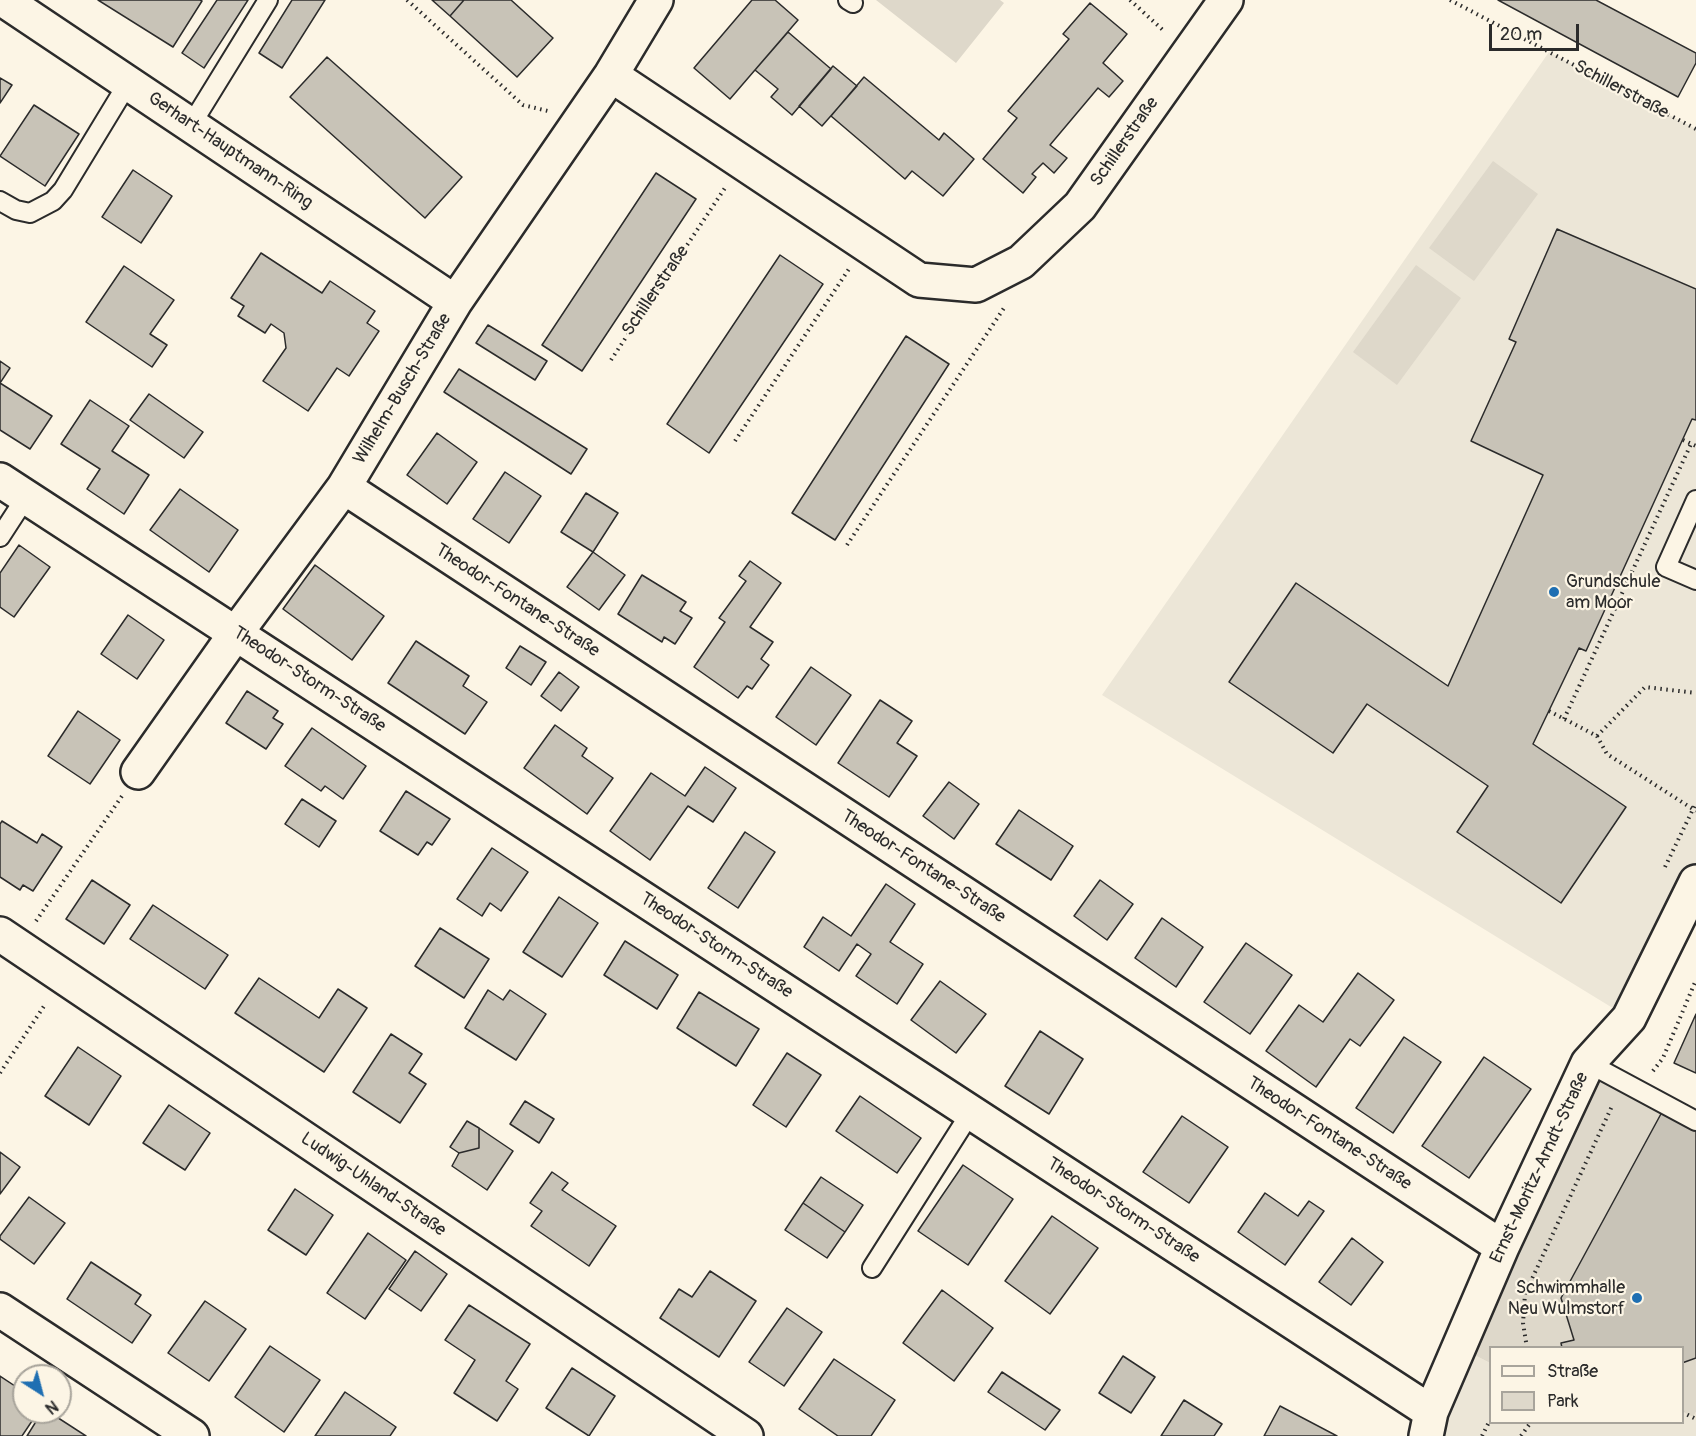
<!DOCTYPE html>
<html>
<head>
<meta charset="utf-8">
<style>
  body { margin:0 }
  #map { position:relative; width:1696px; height:1436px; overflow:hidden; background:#fcf5e5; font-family:Pangolin,sans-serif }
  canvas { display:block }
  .legend { position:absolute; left:1489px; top:1346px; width:195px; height:78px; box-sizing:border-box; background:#fcf5e5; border:2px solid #a8a49b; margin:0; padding:8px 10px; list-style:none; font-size:18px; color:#2b2b2b }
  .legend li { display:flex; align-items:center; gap:12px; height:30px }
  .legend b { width:30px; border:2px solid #a8a49b }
  .north { position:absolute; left:12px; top:1364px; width:60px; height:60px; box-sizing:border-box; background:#fcf5e5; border:2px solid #a8a49b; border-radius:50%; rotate:144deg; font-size:16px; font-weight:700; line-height:24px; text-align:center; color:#2b2b2b }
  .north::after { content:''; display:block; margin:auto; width:21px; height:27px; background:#1f6fb2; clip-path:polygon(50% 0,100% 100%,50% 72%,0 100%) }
  .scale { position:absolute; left:1489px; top:24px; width:90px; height:27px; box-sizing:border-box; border:3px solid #2b2b2b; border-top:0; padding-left:8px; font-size:18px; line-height:21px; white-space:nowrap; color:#2b2b2b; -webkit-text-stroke:4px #fcf5e5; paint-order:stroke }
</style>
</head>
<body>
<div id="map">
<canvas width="1696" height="1436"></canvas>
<ul class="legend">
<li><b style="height:8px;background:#fcf5e5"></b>Straße</li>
<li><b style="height:16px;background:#ded8ca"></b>Park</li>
</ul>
<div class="north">N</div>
<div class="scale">20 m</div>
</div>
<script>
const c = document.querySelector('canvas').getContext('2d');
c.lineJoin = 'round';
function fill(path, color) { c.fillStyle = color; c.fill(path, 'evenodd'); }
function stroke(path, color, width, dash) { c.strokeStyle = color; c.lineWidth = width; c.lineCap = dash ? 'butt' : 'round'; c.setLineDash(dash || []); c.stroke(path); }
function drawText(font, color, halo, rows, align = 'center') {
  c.font = font + ' Pangolin,sans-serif'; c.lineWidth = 4.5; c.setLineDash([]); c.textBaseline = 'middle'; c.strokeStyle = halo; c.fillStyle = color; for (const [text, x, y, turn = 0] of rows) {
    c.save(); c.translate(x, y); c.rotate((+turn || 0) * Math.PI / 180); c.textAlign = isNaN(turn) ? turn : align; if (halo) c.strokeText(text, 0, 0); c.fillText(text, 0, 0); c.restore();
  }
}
fill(new Path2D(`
  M1549 52 1696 129V882L1629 1018 1102 695Z
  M1459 1347 1490 1363V1422H1682L1683 1412 1693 1417 1696 1412V1436H1426Z`), '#ece6d7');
fill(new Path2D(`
  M876 0H1000L1004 3 956 63Z
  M1493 161 1538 194 1474 281 1429 248Z
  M1416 265 1461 298 1397 385 1353 352Z
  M1588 1063 1696 1121V1412L1693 1417 1683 1412 1682 1348H1490V1363L1459 1347Z`), '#ded8ca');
const building = new Path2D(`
  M98 0H200L202 1 173 47Z
  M217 0H248L204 68 182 53Z
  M292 0H325L282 68 259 53Z
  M432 0H464L450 16Z
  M464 0H511L553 38 517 77 450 16Z
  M752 0H775L798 20 730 99 694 68Z
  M1498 0H1596L1696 53V63L1678 97Z
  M1090 3 1127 34 1103 63 1123 81 1109 97 1098 88 1050 145 1067 158 1054 173 1043 163 1032 174 1036 177 1023 193 983 159 1017 118 1008 111 1069 39 1063 34Z
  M788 32 831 69 792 115 771 97 778 89 755 70Z
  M327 57 462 177 425 218 290 97Z
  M833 66 857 86 822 126 799 106Z
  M864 77 939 140 944 133 974 159 943 196 912 171 905 179 831 116Z
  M0 78 12 85 0 103Z
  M34 105 79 134 45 186 0 156Z
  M133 170 172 196 141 243 102 217Z
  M656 173 696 199 582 371 542 345Z
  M1557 229 1696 289V420L1692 419 1586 651 1579 648 1533 744 1626 807 1561 903 1457 832 1488 786 1367 704 1333 753 1229 682 1296 583 1448 686 1543 475 1471 441 1516 342 1509 339Z
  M261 253 322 293 330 281 375 311 367 323 379 331 349 376 337 368 308 411 263 381 286 348 284 333 271 324 265 333 238 316 244 306 231 298Z
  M780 255 823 284 709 453 667 424Z
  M124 266 174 300 150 334 167 345 152 367 86 322Z
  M488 325 547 361 535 380 476 343Z
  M906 336 949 364 835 540 792 513Z
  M0 361 10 368 0 383 52 416 30 449 0 430Z
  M459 369 587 449 571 474 444 392Z
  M149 394 203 432 184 458 130 420Z
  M90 400 129 426 112 451 149 475 124 514 87 489 100 469 61 444Z
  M437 433 477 462 447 504 407 475Z
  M505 472 541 496 509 543 473 519Z
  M180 489 238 530 209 572 150 530Z
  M586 493 618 513 593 552 561 532Z
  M19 545 50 567 14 617 0 607V573Z
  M593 552 625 575 599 610 567 587Z
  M750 561 781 583 750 627 773 642 761 659 769 665 752 689 747 686 738 698 694 667 725 622 719 618 746 581 739 576Z
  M315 565 384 616 352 660 283 609Z
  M642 575 686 602 680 611 692 618 675 644 664 637 662 642 618 614Z
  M128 615 164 640 137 679 101 654Z
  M416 641 469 676 463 686 487 702 465 734 388 683Z
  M520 646 546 662 531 685 506 668Z
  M811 667 851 695 816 745 776 717Z
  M559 672 579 687 561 711 541 696Z
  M247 691 278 711 273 718 283 724 266 749 226 723Z
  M880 700 912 721 897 743 917 756 889 797 838 763Z
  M78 711 120 740 90 784 48 756Z
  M555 725 587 748 582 756 613 778 587 814 524 768Z
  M312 728 366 766 343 799 325 786 321 791 285 766Z
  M705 767 736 788 713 822 688 806 650 860 610 831 651 773 685 796Z
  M949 782 979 804 954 839 923 816Z
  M406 791 450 819 432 845 427 842 418 855 380 831Z
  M302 799 336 821 319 847 285 824Z
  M1019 810 1073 846 1051 880 996 844Z
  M2 821 37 843 42 834 62 847 33 891 23 885 20 890 0 877V824Z
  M745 832 775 852 738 908 708 888Z
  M492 848 528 872 501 911 490 903 482 916 457 899Z
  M92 880 130 905 104 944 66 919Z
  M1100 880 1133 904 1107 940 1074 916Z
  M886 884 915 904 890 942 923 964 897 1004 856 976 871 954 857 944 839 971 804 947 823 917 851 936Z
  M559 897 598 923 562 977 523 952Z
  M153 905 228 955 205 989 130 939Z
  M1162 918 1203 947 1176 987 1135 958Z
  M440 928 489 959 464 998 415 966Z
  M625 941 678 975 657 1009 604 975Z
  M1246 943 1292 975 1250 1034 1204 1002Z
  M1358 973 1394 1000 1360 1046 1350 1039 1316 1087 1266 1051 1299 1005 1323 1022Z
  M259 978 319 1018 338 989 367 1008 324 1072 235 1013Z
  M940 981 986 1014 956 1053 911 1020Z
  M488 990 503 1000 510 990 546 1014 516 1060 465 1028Z
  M699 992 759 1029 736 1066 677 1028Z
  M1696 1014V1073L1674 1063Z
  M1040 1031 1083 1059 1049 1114 1005 1086Z
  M391 1034 422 1054 409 1073 426 1084 400 1123 353 1092Z
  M1404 1037 1441 1062 1393 1133 1356 1108Z
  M78 1047 121 1076 89 1125 45 1096Z
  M787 1053 821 1075 786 1127 753 1105Z
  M1484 1057 1531 1089 1469 1178 1422 1146Z
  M860 1096 921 1138 897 1173 836 1131Z
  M525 1101 554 1119 539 1143 510 1124Z
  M169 1105 210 1133 185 1170 143 1143Z
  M1662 1112 1696 1130V1358L1682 1363V1348H1562L1561 1343 1574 1340 1561 1298Z
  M1182 1116 1228 1147 1189 1203 1143 1172Z
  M467 1121 479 1128V1148L459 1153 450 1147Z
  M479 1128 513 1151 487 1190 452 1166 459 1153 479 1148Z
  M0 1152 20 1167 0 1194Z
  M963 1165 1013 1199 968 1265 918 1231Z
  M552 1172 568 1183 562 1190 616 1226 589 1266 531 1226 542 1211 530 1203Z
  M821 1177 863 1205 845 1232 803 1203Z
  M295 1189 333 1215 306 1255 268 1230Z
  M1265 1193 1298 1216 1309 1201 1324 1211 1285 1265 1238 1232Z
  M29 1197 65 1223 34 1264 0 1239V1236Z
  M803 1203 845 1232 827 1258 785 1230Z
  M1052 1216 1098 1248 1050 1314 1005 1281Z
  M368 1233 406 1260 365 1319 327 1293Z
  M1352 1238 1383 1262 1351 1305 1319 1282Z
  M415 1251 447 1274 421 1311 389 1289Z
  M91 1262 141 1295 135 1304 151 1315 132 1343 67 1299Z
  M710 1271 756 1301 719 1357 660 1318 679 1289 692 1297Z
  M942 1290 993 1328 954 1381 903 1343Z
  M205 1301 246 1329 209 1381 168 1353Z
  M469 1305 530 1344 506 1381 518 1389 497 1421 454 1393 475 1360 445 1340Z
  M787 1308 822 1332 784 1386 749 1362Z
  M270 1346 320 1380 284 1432 235 1397Z
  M1123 1356 1155 1377 1131 1413 1099 1393Z
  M834 1359 895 1400 871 1436H838L799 1409Z
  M572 1368 615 1396 589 1436 546 1408Z
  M1002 1372 1060 1410 1045 1430 988 1392Z
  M0 1376 24 1392V1412H38L22 1436H0Z
  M345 1392 396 1427 390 1436H315Z
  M1184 1400 1222 1424 1214 1436H1161Z
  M1280 1406 1337 1436H1264Z
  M42 1412H49L86 1436H27Z`);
fill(building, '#c8c3b7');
stroke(building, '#2b2b2b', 1.5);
const lane = new Path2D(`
  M848 0 853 3
  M191 125 268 0
  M0 201 16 210 30 213 53 201 63 190 128 83
  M1696 500 1666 567 1696 580
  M0 537 26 497
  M1588 1063 1696 1121
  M872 1268 971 1112`);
const street = new Path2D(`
  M4 0 455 302
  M611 75 919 280 976 285 1021 262 1080 206 1226 0
  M0 480 1431 1412
  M344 487 1502 1247
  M138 772 236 633 344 487 455 302 611 75 656 0
  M0 934 746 1436
  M0 1310 192 1436
  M1426 1436 1431 1412 1502 1247 1588 1063 1629 1018 1696 882`);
stroke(lane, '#2b2b2b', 22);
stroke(street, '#2b2b2b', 38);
stroke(new Path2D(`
  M407 0 523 105 548 111
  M1130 0 1165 32
  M1450 0 1696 129
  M611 360 725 188
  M1683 440 1696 446
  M735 441 849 269
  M847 545 1004 308
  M1549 711 1597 736 1607 754 1696 811
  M1564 719 1691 444
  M1597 736 1645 687 1696 693
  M1665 867 1696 803
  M36 921 122 796
  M1653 1071 1663 1058 1696 980
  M0 1073 46 1003
  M1527 1348 1523 1323 1525 1294 1613 1104
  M1682 1412 1696 1419
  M1482 1436 1490 1420
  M1521 1436 1531 1422`), '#2b2b2b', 4, [1.5, 4.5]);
stroke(lane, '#fcf5e5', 18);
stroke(street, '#fcf5e5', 33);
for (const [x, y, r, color] of [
  [1554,592,6,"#1f6fb2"],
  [1637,1298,6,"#1f6fb2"]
]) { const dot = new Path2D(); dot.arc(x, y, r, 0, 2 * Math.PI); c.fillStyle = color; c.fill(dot); stroke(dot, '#fcf5e5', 2); }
drawText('18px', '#2b2b2b', '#fcf5e5', [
  ["Schillerstraße",1621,90,28],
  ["Schillerstraße",1125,142,-55],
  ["Gerhart-Hauptmann-Ring",230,151,34],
  ["Schillerstraße",656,291,-56],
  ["Wilhelm-Busch-Straße",403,389,-59],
  ["Theodor-Fontane-Straße",517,601,33],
  ["Theodor-Storm-Straße",309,680,33],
  ["Theodor-Fontane-Straße",923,867,33],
  ["Theodor-Storm-Straße",716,946,33],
  ["Theodor-Fontane-Straße",1329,1134,33],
  ["Ernst-Moritz-Arndt-Straße",1540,1168,-65],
  ["Ludwig-Uhland-Straße",373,1185,34],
  ["Theodor-Storm-Straße",1123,1211,33]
]);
drawText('18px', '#2b2b2b', '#fcf5e5', [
  ["Grundschule",1566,582],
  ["am Moor",1566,603],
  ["Schwimmhalle",1625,1288,"right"],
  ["Neu Wulmstorf",1625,1309,"right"]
], 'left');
</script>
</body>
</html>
